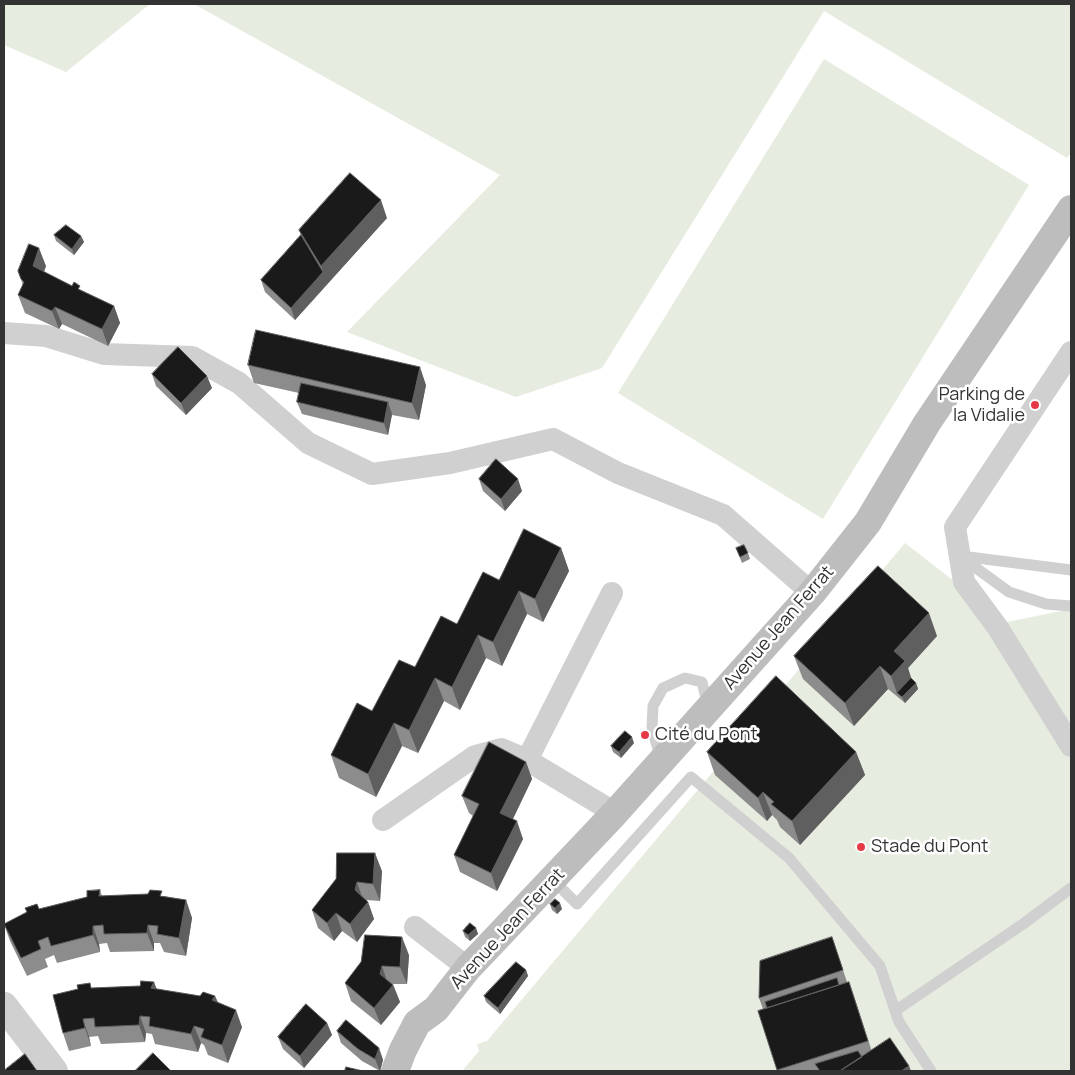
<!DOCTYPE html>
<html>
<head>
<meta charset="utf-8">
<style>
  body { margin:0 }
  #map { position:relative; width:1075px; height:1075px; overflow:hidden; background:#fff; font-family:Manrope,sans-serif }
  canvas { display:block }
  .frame { position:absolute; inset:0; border:5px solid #333; pointer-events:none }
</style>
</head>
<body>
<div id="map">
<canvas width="1075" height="1075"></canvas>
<div class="frame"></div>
</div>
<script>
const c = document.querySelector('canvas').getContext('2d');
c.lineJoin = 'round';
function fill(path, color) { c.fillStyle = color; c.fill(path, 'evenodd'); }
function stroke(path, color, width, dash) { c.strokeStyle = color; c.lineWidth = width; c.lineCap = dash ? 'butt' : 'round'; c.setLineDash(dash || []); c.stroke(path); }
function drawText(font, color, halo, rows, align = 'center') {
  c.font = font + ' Manrope,sans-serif'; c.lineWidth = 5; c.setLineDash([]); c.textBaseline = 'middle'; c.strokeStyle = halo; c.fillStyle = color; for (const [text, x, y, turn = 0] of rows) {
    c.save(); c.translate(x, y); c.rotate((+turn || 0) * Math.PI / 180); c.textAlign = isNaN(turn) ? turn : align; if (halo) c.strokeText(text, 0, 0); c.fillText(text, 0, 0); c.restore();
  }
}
fill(new Path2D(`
  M4 4H150L66 72 4 45Z
  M194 4H1071V153L1067 158 824 11 602 368 516 397 347 332 500 175Z
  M824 59 1029 185 823 519 618 393Z
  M905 543 1007 622 1071 609V1071H462L479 1051 477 1044 487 1041Z`), '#e6ecdf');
stroke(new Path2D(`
  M961 556 1071 570
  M961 557 1009 592 1046 604 1071 606
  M661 759 652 729 653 706 663 688 685 678 702 682 708 706
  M553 880 577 904 691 777 789 858 880 966 899 1022 931 1071
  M895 1011 1023 924 1071 888`), '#d0d0d0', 11);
stroke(new Path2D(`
  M4 333 46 336 104 354 192 357 239 383 308 443 372 474 450 463 553 439 618 473 723 515 812 593
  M1071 352 955 527 964 582 998 628 1071 746
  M612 593 527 760 615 813
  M383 820 475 756 501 749 527 760
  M415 927 468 968`), '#d0d0d0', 22);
stroke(new Path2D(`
  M4 1006 54 1071`), '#d0d0d0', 28);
stroke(new Path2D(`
  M395 1071 403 1050 417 1023 436 1009 468 968 615 813 812 593 868 522 927 423 1071 209`), '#bdbdbd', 28);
fill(new Path2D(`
  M387 218 295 320 265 292 261 280 301 235 299 230Z
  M54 235 81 236 84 242 74 255 56 241Z
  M46 266 44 272 114 306 120 323 108 346 62 324 59 329 25 313 18 295 23 285 18 271Z
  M248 365 426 385 419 420 392 415 388 435 302 414 297 402 299 393 254 383Z
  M152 374 212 388 186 415 156 386Z
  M479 479 522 491 505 511 483 491Z
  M561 548 569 571 543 622 527 614 502 666 486 658 460 710 444 701 418 753 402 746 376 797 339 778 331 755 372 711 499 580Z
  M736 548 748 553 750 559 742 563Z
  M937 636 908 668 911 678 916 683 918 689 905 703 888 689 854 726 803 679 794 656Z
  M634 743 621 758 613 752 611 746Z
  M707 752H856L865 775 800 845 780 827 777 820 772 815 767 821 715 775Z
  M526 762 532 779 513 819 523 839 497 891 460 872 454 855 473 816 469 813 462 796Z
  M382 871 380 901 366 900 368 902 374 919 357 942 342 931 334 941 318 928 312 910 336 879Z
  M100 890 102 896H164L186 900 192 918 186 956 164 952 160 943H154V951L110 952 107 943 99 944 100 952 57 963 54 955 45 959 48 967 27 976 10 941 4 924 39 909 87 897Z
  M550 904 562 909 557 914 552 910Z
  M476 928 478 934 470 941 465 937 463 931Z
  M832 937 847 982 855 1000 871 1050 909 1066 911 1071H778L758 1011 763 1009 759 998Z
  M409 955 407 984H393L400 1002 381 1025 351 1001 345 983Z
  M526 970 528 976 500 1014 486 1002 484 996Z
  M154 982 156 989 200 996H215L218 1002 242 1027 228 1063 208 1055 204 1045 201 1043 198 1052 155 1044 152 1034 146 1033 145 1042 101 1044 98 1036 89 1037 91 1046 69 1051 63 1033 78 989 140 986Z
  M327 1023 332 1035 304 1068 283 1049 278 1037Z
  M337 1031 379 1048 383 1060 380 1071 362 1061 341 1043Z`), '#8c8c8c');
fill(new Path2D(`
  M381 200 387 218 295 320 291 308 323 272 321 266Z
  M81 236 84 242 74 255 72 249Z
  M39 248 46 266 39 284 33 266Z
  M114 306 120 323 108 346 102 329Z
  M55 307 62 324 59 329 52 311Z
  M420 367 426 385 419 420 412 403Z
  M207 376 212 388 186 415 181 403Z
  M388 402 392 414 388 435 384 423Z
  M518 479 522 491 505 511 501 499Z
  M561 548 569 571 543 622 535 599Z
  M519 591 527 614 502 666 493 642Z
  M929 613 937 636 908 668 913 684 897 693 891 676 894 651Z
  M478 635 486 658 460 710 452 687Z
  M880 666 888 689 854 726 845 703Z
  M435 678 444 701 418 753 409 730Z
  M916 683 918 689 905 703 902 697Z
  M394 723 402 746 376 797 368 774Z
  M632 737 634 743 621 758 619 752Z
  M856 752 865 775 800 845 792 821Z
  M526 762 532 779 507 831 500 813Z
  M763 792 772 815 767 821 758 798Z
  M517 821 523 839 497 891 491 873Z
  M375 853 382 871 380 901 373 884Z
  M357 882 363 900 355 890Z
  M186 900 192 918 186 956 179 938Z
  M368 902 374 919 357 942 350 924Z
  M560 903 562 909 557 914 555 908Z
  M336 913 342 931 334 941 327 923Z
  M148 925 154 943V951L147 933Z
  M93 926 99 944 100 952 93 935Z
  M476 928 478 934 470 941 468 935Z
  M402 937 409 955 407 984 400 967Z
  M382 966 388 984 380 974Z
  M526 970 528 976 500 1014 498 1008Z
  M154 982 161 1000 151 988Z
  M849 982 855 1000 874 1058 868 1041Z
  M393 985 400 1002 381 1025 374 1008Z
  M215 996 222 1014 212 1000Z
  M236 1010 242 1027 228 1063 222 1045Z
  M140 1016 146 1033 145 1042 139 1025Z
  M83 1019 89 1037 91 1046 85 1028Z
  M327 1023 332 1035 304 1068 300 1056Z
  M194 1026 201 1043 198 1052 191 1034Z
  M379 1048 383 1060 380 1071 375 1059Z
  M909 1066 911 1071H901Z`), '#5f5f5f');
const building = new Path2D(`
  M350 173 381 200 321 266 299 230Z
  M66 225 81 236 72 249 54 235Z
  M301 235 323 272 291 308 261 280Z
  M29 244 39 248 33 266 72 286 74 282 80 286 78 289 114 306 102 329 55 307 52 311 18 295 24 282 21 279 18 271Z
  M256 330 420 367 412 403 248 365Z
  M178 347 207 376 181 403 152 374Z
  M301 383 388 402 384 423 297 402Z
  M496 459 518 479 501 499 479 479Z
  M524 529 561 548 535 599 519 591 493 642 478 635 452 687 435 678 409 730 394 723 368 774 331 755 357 703 372 711 399 660 415 667 441 616 457 624 483 572 499 580Z
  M744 545 748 553 740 557 736 548Z
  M878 566 929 613 894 651 905 661 891 676 880 666 845 703 794 656Z
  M776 676 856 752 792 821 771 804 774 802 763 792 758 798 707 752Z
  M911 678 916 683 902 697 897 693Z
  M625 731 632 737 619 752 611 746Z
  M489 742 526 762 500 813 517 821 491 873 454 855 479 804 462 796Z
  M337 853H375L373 884 357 882 355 890 368 902 350 924 336 913 327 923 312 910 336 879Z
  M100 890 99 896 148 894 150 890 162 891 160 896 186 900 179 938 157 934 158 926 148 925 147 933 104 934 103 925 93 926V935L51 946 48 937 38 941 41 949 21 958 4 924 27 912 25 908 37 904 39 909 87 897V891Z
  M555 899 560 903 555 908 550 904Z
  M470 923 476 928 468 935 463 931Z
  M365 935 402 937 400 967 382 966 380 974 393 985 374 1008 345 983 361 962Z
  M832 937 843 970 759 998 760 961Z
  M516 962 526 970 498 1008 484 996Z
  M837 978 839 985 767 1008 765 1002Z
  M141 981 154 982 151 988 200 996 203 992 215 996 212 1000 236 1010 222 1045 201 1037 204 1029 194 1026 191 1034 149 1026 150 1017 140 1016 139 1025 95 1027 94 1018 83 1019 85 1028 63 1033 53 995 78 989 77 985 90 983 91 988 140 986Z
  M849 982 868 1041 777 1070 758 1011Z
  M306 1004 327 1023 300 1056 278 1037Z
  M346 1020 379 1048 375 1059 358 1049 337 1031Z
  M890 1038 909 1066 901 1071H840Z
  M858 1051 862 1057 840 1071H820L815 1064Z
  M153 1053 171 1071H135Z
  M25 1054 37 1071H6L5 1070Z
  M346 1067 363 1071H345Z`);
fill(building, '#1a1a1a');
stroke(building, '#5f5f5f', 1);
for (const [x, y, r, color] of [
  [1035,405,5,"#e63946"],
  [645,735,5,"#e63946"],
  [861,847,5,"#e63946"]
]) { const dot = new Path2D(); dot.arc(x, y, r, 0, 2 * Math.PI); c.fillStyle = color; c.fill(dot); stroke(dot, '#fff', 2); }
drawText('18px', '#333', '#fff', [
  ["Parking de",1025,395,"right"],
  ["la Vidalie",1025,416,"right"],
  ["Cité du Pont",655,735],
  ["Stade du Pont",871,847]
], 'left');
drawText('18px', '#333', '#fff', [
  ["Avenue Jean Ferrat",779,628,-49],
  ["Avenue Jean Ferrat",508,929,-47]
]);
</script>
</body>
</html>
